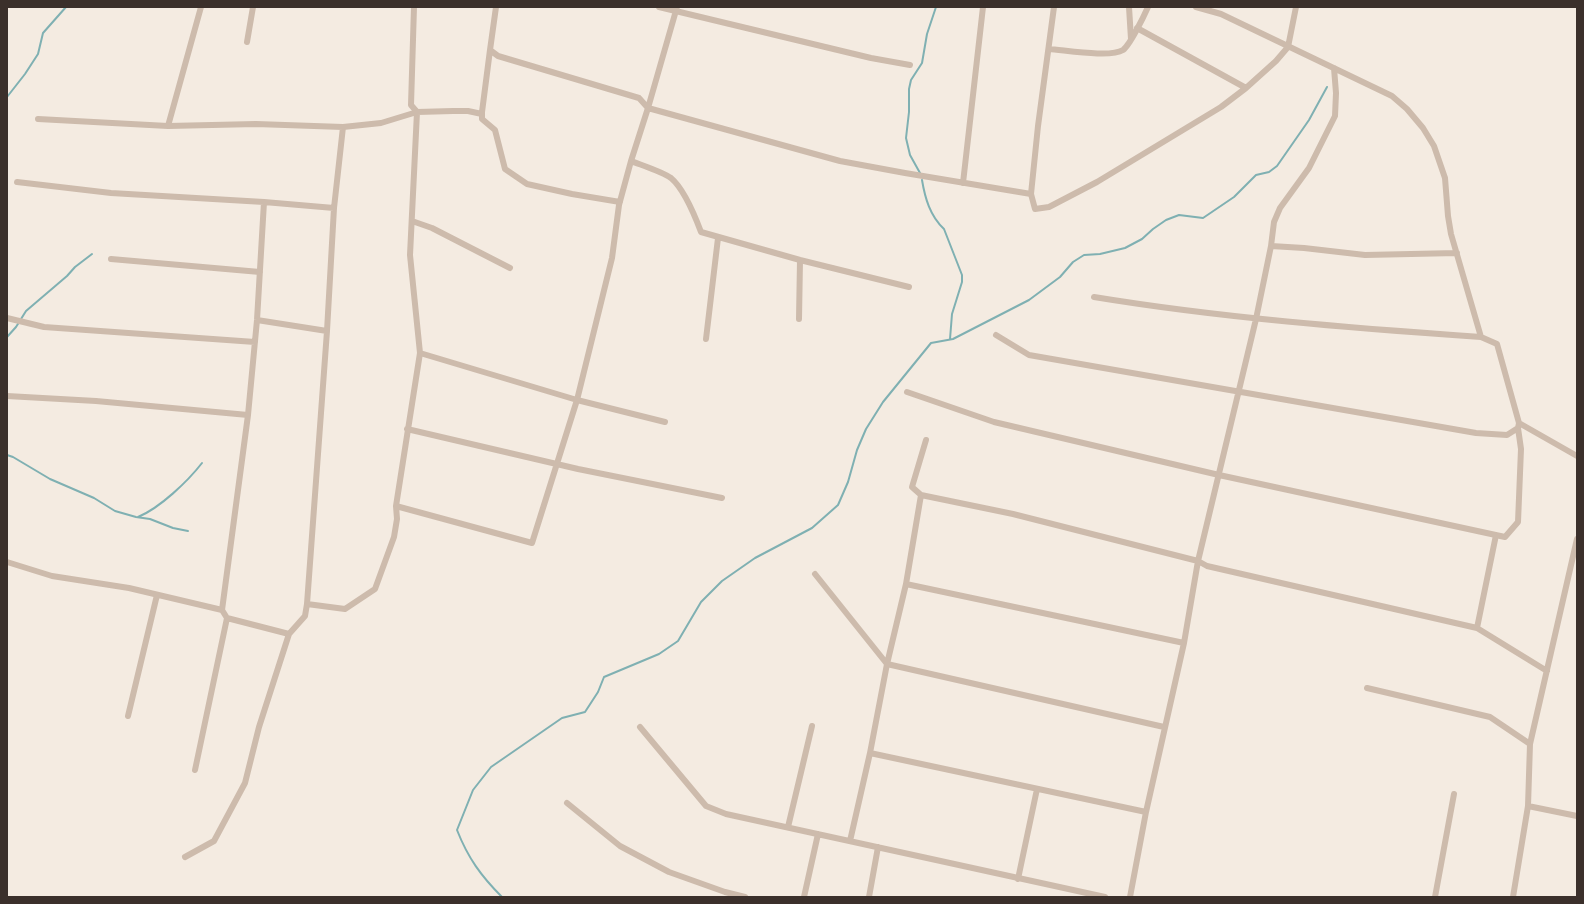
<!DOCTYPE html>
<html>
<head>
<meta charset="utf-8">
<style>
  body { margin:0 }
  #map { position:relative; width:1584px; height:904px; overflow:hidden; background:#f4ebe1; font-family:Raleway,sans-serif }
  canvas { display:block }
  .frame { position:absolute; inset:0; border:8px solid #3b302b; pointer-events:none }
</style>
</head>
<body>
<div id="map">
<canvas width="1584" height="904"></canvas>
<div class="frame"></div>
</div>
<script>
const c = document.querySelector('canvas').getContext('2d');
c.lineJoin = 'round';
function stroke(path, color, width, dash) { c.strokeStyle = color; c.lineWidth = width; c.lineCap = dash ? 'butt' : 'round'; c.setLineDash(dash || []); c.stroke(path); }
stroke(new Path2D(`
  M7 97 25 74 38 54 43 33 66 7
  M920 173 910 155 906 138 909 112V89L911 80 922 63 927 34 936 7
  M922 180C925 198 930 216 944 229L962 275V282L952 314 950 339
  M7 337 16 327 26 311 67 276 75 267 92 254
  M7 455 13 457 50 479 94 498 115 511 136 517 150 519 173 528 188 531
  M138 517C160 508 188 481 202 463
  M502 897C481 876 468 858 457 830L473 790 491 767 562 718 585 712 598 692 604 677 659 654 678 641 701 602 722 581 755 558 812 528 838 505 848 482 857 450 866 429 883 402 931 343 953 339 1029 300 1060 277 1073 262 1084 255 1100 254 1125 248 1142 239 1153 229 1166 220 1179 215 1203 218 1234 197 1256 175 1269 172 1277 166 1309 120 1327 87`), '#7fb0b2', 2);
stroke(new Path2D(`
  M414 7 411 105 417 112 410 255 420 353 396 506 397 519 394 537 375 589 345 609 307 604 327 331 334 208 343 127 381 123 417 112 453 111H468L482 114
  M496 7 490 50 498 56 639 98 648 108 840 161 905 173 1031 194
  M659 7 871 58 910 65
  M1054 7 1038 126 1031 194 1035 209 1049 207 1097 182 1221 107 1246 88 1276 61 1288 47 1296 7
  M1129 7 1131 39
  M1137 28 1246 88
  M247 42 253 7
  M1049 49C1065 50 1110 58 1123 50 1130 45 1144 16 1148 7
  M490 50 482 112V119L495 130 505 169 527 184 572 194 620 202
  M38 119 168 126 256 124 343 127
  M168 126 201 7
  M631 161C641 165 663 172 671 178 684 189 695 216 701 232L800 260 909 287
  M17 182 111 193 264 202 334 208
  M963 183 983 7
  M412 221 432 228 510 268
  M1271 246 1304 248 1365 255 1457 253
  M111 259 260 272
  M1094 297C1222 318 1352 328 1481 337
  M7 318 44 327 255 342
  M799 319 800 260
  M257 320 327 331
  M996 335 1029 355 1476 433 1507 435 1518 428 1519 423 1497 344 1481 337 1451 234 1448 216 1445 178 1434 146 1423 128 1407 109 1392 96 1221 14 1196 7
  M706 339 718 238
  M420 353 577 400 665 422
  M907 392 994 422 1219 475 1505 537 1518 522 1521 449 1518 428
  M7 396 96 401 248 415
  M1519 423 1577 456
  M407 429 578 469 722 498
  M926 440 912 487 921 495 1013 514 1198 561 1207 566 1477 628 1547 671
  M396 506 532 543 577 400 612 258 619 205 631 161 648 108 677 7
  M7 562 52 576 129 588 222 610 227 618 289 634
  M815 574 887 664 1164 727
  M906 584 1184 643
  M222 610 248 415 257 320 264 202
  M1477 628 1496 535
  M1367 688 1490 717 1530 744
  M128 716 157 595
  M640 727 706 806 726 814 1105 897
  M870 753 1146 812
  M195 770 227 618
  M567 803 620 846 669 872 725 892 745 897
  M1528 806 1577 816
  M788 827 812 726
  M850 841 870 753 887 664 906 584 921 495
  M185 857 214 841 245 783 259 727 289 634 305 616 307 604
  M1018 879 1037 789
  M804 897 818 834
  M869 897 878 847
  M1130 897 1146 812 1184 643 1198 561 1256 319 1271 246 1274 222 1280 208 1309 168 1335 116 1336 93 1334 68
  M1435 897 1454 794
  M1513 897 1528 806 1530 744 1577 539`), '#cdbbac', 6);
</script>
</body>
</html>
